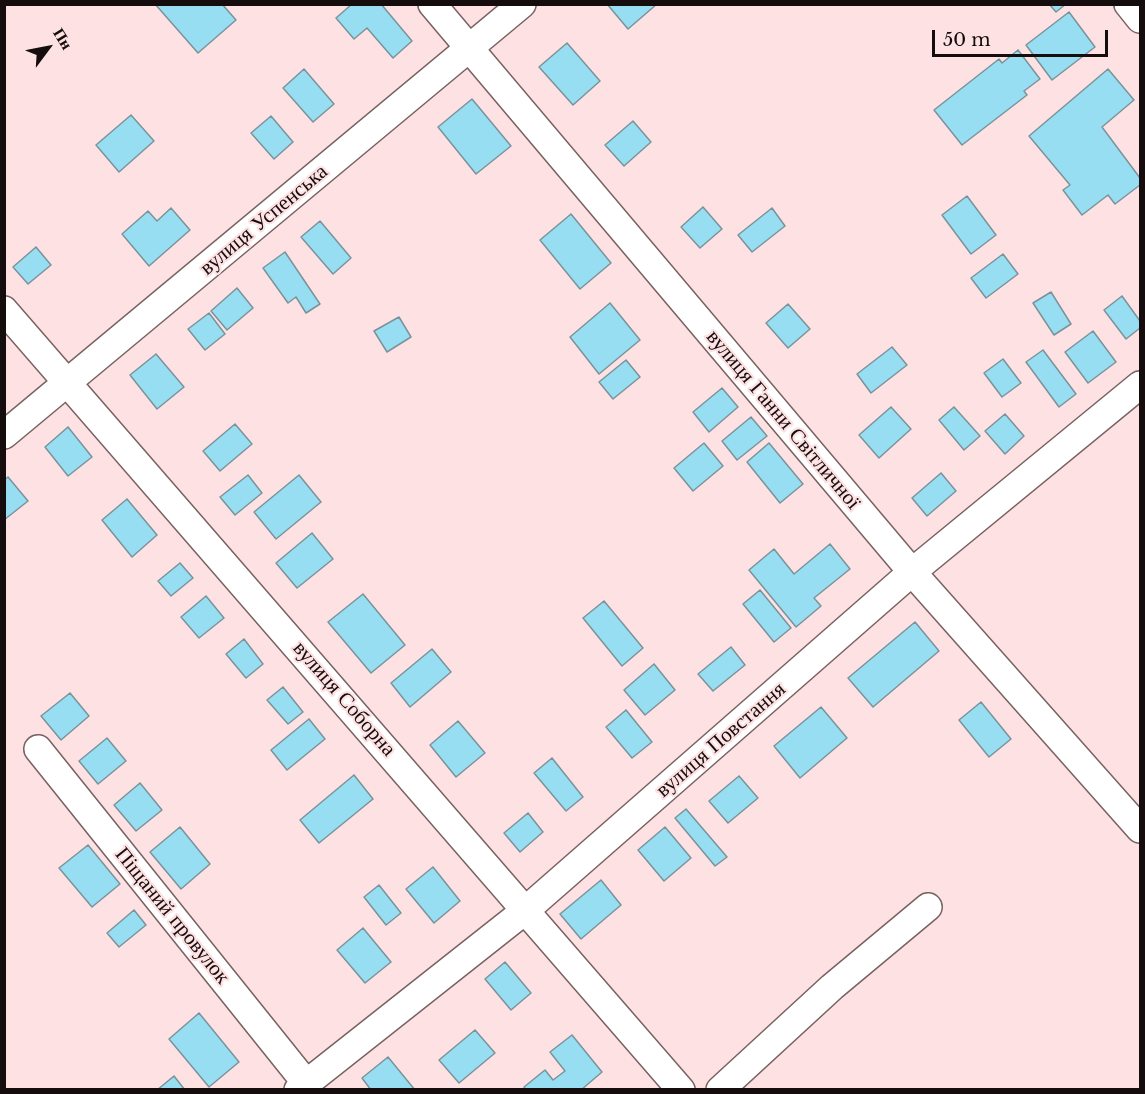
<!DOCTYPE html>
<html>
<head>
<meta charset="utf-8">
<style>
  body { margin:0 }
  #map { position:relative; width:1145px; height:1094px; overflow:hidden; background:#fee2e3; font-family:"Libre Baskerville",serif }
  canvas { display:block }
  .frame { position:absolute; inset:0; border:6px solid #150d0d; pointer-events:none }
  .north { position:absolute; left:18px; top:18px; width:60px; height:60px; -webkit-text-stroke:4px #fee2e3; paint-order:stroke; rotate:58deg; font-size:16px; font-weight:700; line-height:24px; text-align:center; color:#150d0d }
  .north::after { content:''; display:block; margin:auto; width:21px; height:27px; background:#150d0d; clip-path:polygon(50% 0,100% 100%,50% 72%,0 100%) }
  .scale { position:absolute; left:932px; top:30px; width:176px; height:27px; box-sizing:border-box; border:3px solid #150d0d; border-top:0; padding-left:8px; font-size:18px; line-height:21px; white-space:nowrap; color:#150d0d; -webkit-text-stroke:4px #fee2e3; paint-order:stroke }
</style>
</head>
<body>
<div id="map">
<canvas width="1145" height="1094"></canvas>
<div class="frame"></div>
<div class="north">Пн</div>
<div class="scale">50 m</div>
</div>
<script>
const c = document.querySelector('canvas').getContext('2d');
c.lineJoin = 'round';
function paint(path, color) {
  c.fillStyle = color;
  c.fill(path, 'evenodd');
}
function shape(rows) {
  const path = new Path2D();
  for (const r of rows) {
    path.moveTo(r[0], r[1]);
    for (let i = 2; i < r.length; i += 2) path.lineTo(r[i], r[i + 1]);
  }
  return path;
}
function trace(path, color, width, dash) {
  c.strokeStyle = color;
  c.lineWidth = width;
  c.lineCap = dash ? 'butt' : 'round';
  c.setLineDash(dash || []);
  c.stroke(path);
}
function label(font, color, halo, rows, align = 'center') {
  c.font = font + ' "Libre Baskerville",serif';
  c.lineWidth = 4.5;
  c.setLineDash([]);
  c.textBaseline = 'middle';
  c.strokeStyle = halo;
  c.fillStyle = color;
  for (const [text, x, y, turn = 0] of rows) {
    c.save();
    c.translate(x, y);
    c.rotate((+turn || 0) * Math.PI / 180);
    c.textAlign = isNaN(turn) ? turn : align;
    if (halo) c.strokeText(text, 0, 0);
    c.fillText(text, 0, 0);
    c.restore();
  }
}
const building = shape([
  [155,4,222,4,236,20,198,53,155,4],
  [352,4,381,4,412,41,393,58,367,28,354,39,336,18,352,4],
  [607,4,657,4,628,29,607,4],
  [1049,4,1066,4,1056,12,1049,4],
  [1069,12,1095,47,1052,80,1026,45,1069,12],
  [567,43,600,81,573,105,539,67,567,43],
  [1018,50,1040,79,1024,91,1027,95,962,145,934,110,999,59,1002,63,1018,50],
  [304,69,334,104,313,122,283,88,304,69],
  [1108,69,1134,100,1102,127,1140,178,1140,185,1115,204,1108,195,1082,215,1063,190,1070,185,1029,136,1108,69],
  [472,99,511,146,476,174,438,127,472,99],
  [131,115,154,141,119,172,96,145,131,115],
  [271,116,293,142,274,159,251,133,271,116],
  [633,121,651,142,624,166,605,145,633,121],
  [967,196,996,235,971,254,942,215,967,196],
  [703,207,722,229,700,248,681,227,703,207],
  [171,208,190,230,149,266,122,234,148,211,157,221,171,208],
  [772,208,785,226,752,252,738,235,772,208],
  [571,214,611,263,580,289,540,240,571,214],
  [320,221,351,258,333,274,301,237,320,221],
  [36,247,51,265,28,284,13,267,36,247],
  [285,252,320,304,306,313,296,297,288,303,263,268,285,252],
  [1003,254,1018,274,986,298,971,278,1003,254],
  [237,288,253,308,227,330,211,311,237,288],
  [1051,292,1071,324,1054,335,1033,303,1051,292],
  [1122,296,1140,321,1140,328,1126,339,1104,310,1122,296],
  [610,303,640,340,599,374,570,337,610,303],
  [788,304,810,329,788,348,766,323,788,304],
  [209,313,225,334,205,350,188,329,209,313],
  [399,317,411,337,387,352,374,331,399,317],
  [1093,331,1116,362,1088,383,1065,352,1093,331],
  [892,347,907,365,871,393,857,374,892,347],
  [1043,350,1076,394,1059,407,1026,362,1043,350],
  [156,354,184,387,157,409,130,375,156,354],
  [1003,359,1021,383,1002,397,984,373,1003,359],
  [626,360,640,377,613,399,599,382,626,360],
  [722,388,738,407,709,432,693,412,722,388],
  [891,407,911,429,879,458,859,435,891,407],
  [954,407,980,436,964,450,939,420,954,407],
  [1005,414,1024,436,1005,454,985,431,1005,414],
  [751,417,767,436,737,460,722,441,751,417],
  [235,424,252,444,220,471,203,451,235,424],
  [68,427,92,457,68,476,45,447,68,427],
  [704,443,723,466,693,491,674,468,704,443],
  [769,443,803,484,780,503,747,462,769,443],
  [941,473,956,491,927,516,912,498,941,473],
  [248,475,262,493,235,515,220,497,248,475],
  [299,475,321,502,276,539,254,512,299,475],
  [8,477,28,501,4,520,4,480,8,477],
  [127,499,157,535,132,557,102,520,127,499],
  [312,533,333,559,297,588,276,563,312,533],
  [830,544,850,569,814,598,821,606,796,627,749,570,774,549,794,574,830,544],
  [180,563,193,578,171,596,158,581,180,563],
  [760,590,791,628,774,642,743,604,760,590],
  [363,594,405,645,371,673,328,622,363,594],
  [206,596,224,618,199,638,181,617,206,596],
  [604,601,643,648,622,666,583,618,604,601],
  [915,622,939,651,873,707,848,678,915,622],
  [244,639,263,664,246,678,226,654,244,639],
  [731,647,745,665,713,691,698,674,731,647],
  [432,649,451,672,410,707,391,683,432,649],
  [654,664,675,690,645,715,624,690,654,664],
  [283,687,303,712,288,724,267,700,283,687],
  [70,693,89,716,61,740,41,716,70,693],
  [981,702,1011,739,989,757,959,720,981,702],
  [821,707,847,738,800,778,774,746,821,707],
  [626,710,652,742,632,758,606,727,626,710],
  [309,719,325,739,287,770,271,750,309,719],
  [458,721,485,753,456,777,430,745,458,721],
  [107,738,126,761,98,784,79,761,107,738],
  [552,758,583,797,566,811,534,773,552,758],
  [354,775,373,799,319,843,300,820,354,775],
  [739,776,758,798,728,823,709,801,739,776],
  [140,783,162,810,136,831,114,805,140,783],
  [686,809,727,857,715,866,675,818,686,809],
  [528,813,543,832,520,852,504,833,528,813],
  [180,827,210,864,181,889,150,852,180,827],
  [665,827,691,858,664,881,638,850,665,827],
  [88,845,120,884,92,907,59,868,88,845],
  [433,867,460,901,434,923,406,889,433,867],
  [601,880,621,905,581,939,560,914,601,880],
  [379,885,401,913,386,925,364,897,379,885],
  [134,910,146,925,119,947,107,933,134,910],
  [363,928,391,962,365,983,337,950,363,928],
  [505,962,531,993,511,1010,485,979,505,962],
  [199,1013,239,1062,209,1087,169,1039,199,1013],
  [475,1030,495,1053,459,1083,439,1060,475,1030],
  [572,1035,602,1072,581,1090,526,1090,524,1087,545,1070,553,1080,565,1071,550,1052,572,1035],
  [388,1057,415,1090,371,1090,362,1078,388,1057],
  [174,1076,185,1090,157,1090,174,1076]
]);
paint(building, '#98def3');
trace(building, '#7a939a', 1.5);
const minor = shape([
  [432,4,912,572,1140,829],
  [1128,4,1140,19],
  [4,310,681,1090],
  [4,435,522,4],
  [38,749,306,1083],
  [298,1090,527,909,912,572,1140,385],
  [720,1090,832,987,928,907]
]);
trace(minor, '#786161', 30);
trace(minor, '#fff', 27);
label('21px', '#150d0d', '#fee2e3', [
  ["вулиця Успенська",264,220,-40],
  ["вулиця Ганни Світличної",783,420,50],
  ["вулиця Соборна",344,699,49],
  ["вулиця Повстання",721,740,-41],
  ["Піщаний провулок",172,916,51]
]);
</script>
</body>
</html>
